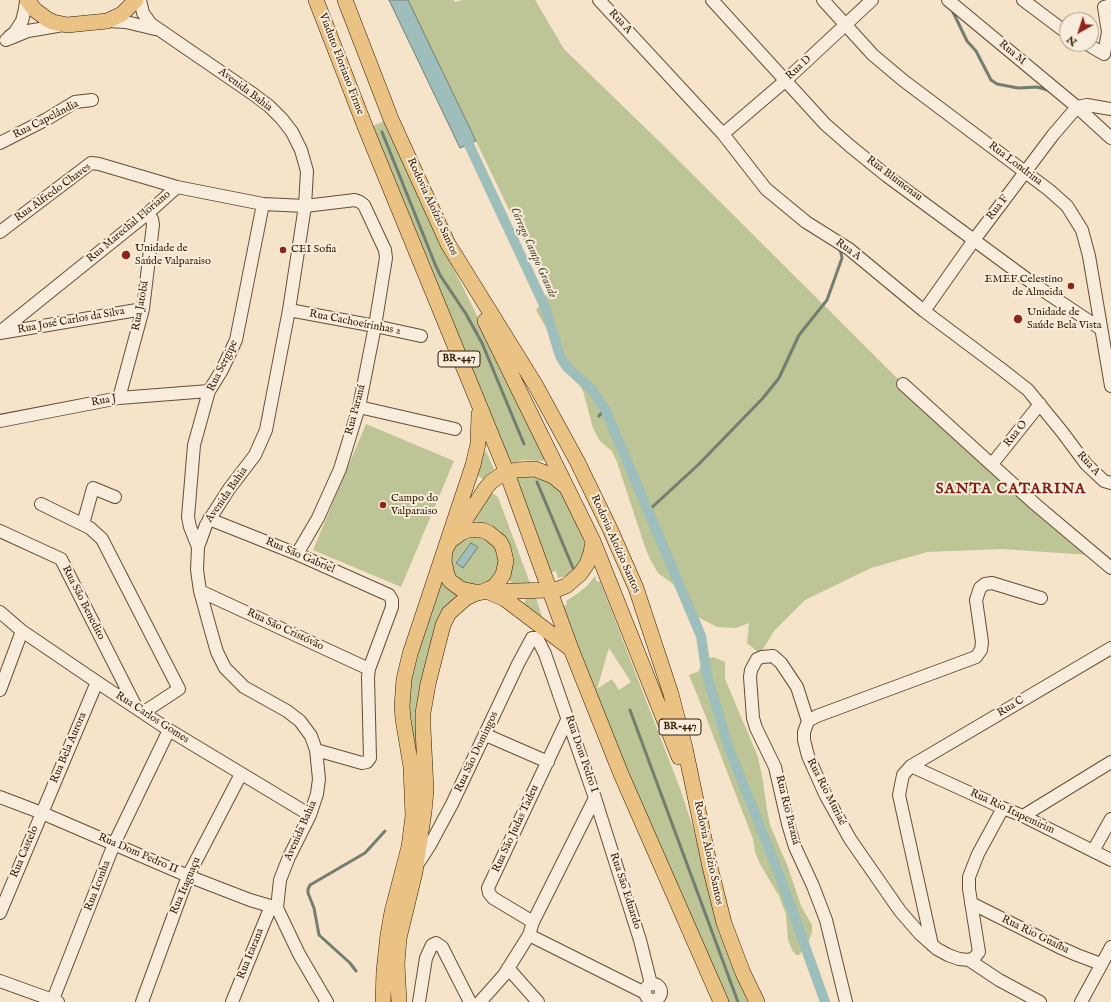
<!DOCTYPE html>
<html>
<head>
<meta charset="utf-8">
<style>
  body { margin:0 }
  #map { position:relative; width:1111px; height:1002px; overflow:hidden; background:#f5e4c9; font-family:"IM FELL English",serif }
  canvas { display:block }
  .north { position:absolute; left:1059px; top:12px; width:40px; height:40px; box-sizing:border-box; background:#f8eddc; border:1px solid #aa9984; border-radius:50%; rotate:219deg; font-size:11px; font-weight:700; line-height:16px; text-align:center; color:#351c00 }
  .north::after { content:''; display:block; margin:auto; width:14px; height:18px; background:#8f2418; clip-path:polygon(50% 0,100% 100%,50% 72%,0 100%) }
</style>
</head>
<body>
<div id="map">
<canvas width="1111" height="1002"></canvas>
<div class="north">N</div>
</div>
<script>
const c = document.querySelector('canvas').getContext('2d');
c.lineJoin = 'round';
function paint(path, color) {
  c.fillStyle = color;
  c.fill(path, 'evenodd');
}
function shape(rows) {
  const path = new Path2D();
  for (const r of rows) {
    if (r.length === 3) {
      path.moveTo(r[0] + r[2], r[1]);
      path.arc(r[0], r[1], r[2], 0, 2 * Math.PI);
      continue;
    }
    path.moveTo(r[0], r[1]);
    for (let i = 2; i < r.length; i += 2) path.lineTo(r[i], r[i + 1]);
  }
  return path;
}
function trace(path, color, width, dash) {
  c.strokeStyle = color;
  c.lineWidth = width;
  c.lineCap = dash ? 'butt' : 'round';
  c.setLineDash(dash || []);
  c.stroke(path);
}
function label(font, color, halo, rows, align = 'center') {
  c.font = font + ' "IM FELL English",serif';
  c.lineWidth = 4;
  c.setLineDash([]);
  c.textBaseline = 'middle';
  c.strokeStyle = halo;
  c.fillStyle = color;
  for (const [text, x, y, turn = 0] of rows) {
    c.save();
    c.translate(x, y);
    c.rotate((+turn || 0) * Math.PI / 180);
    c.textAlign = isNaN(turn) ? turn : align;
    if (halo) c.strokeText(text, 0, 0);
    c.fillText(text, 0, 0);
    c.restore();
  }
}
paint(shape([
  [408,0,453,0,455,2,463,0,535,0,564,49,665,147,897,378,907,394,1089,555,1002,549,927,552,871,568,805,600,774,631,760,654,747,643,749,623,736,628,717,627,696,616,690,609,683,596,676,586,658,573,650,559,645,547,617,462,612,451,601,442,597,436,593,428,583,391,536,310,547,294,540,274],
  [385,121,430,223,465,291,546,458,543,461,524,460,509,463,372,126],
  [366,424,454,461,401,587,313,550],
  [486,451,494,469,483,479,475,474,481,454],
  [521,475,540,475,562,493,583,537,585,548,583,559,567,580,566,576,558,578,556,571,551,572,516,481],
  [491,492,498,497,530,583,512,583,508,579,513,560,512,554,510,548,504,536,499,530,486,523,472,521],
  [470,537,481,537,495,546,500,567,491,581,486,584,475,586,459,581,452,572,450,555,456,545],
  [471,543,477,547,463,568,456,563],
  [595,576,597,582,600,581,681,791,694,831,705,875,732,962,748,1002,728,1002,635,795,563,606,567,605,566,601,577,594,587,586],
  [609,648,631,682,619,690,612,679,597,689],
  [442,579,458,597,444,612,406,878,408,679],
  [536,598,542,617,524,603,526,599],
  [714,657,725,662,725,679,758,757,763,782,768,815,770,825,788,867,801,906,812,925,812,933,806,947,799,955,796,955,792,950,788,940,786,914,782,904,779,896,760,864,755,852,753,839,704,712,689,675,699,671,703,659]
]), '#bdc496');
const water = shape([
  [389,0,408,0,476,141,460,148,389,0],
  [471,543,478,547,463,568,456,563,471,543]
]);
paint(water, '#9dbebb');
trace(water, '#737d70', 1);
trace(shape([
  [952,10,967,41,976,51,991,80,997,84,1018,88,1037,87,1048,90],
  [382,132,435,264,440,275,466,314,482,343,524,444],
  [599,416,605,409],
  [537,482,573,568],
  [648,511,699,464,763,398,779,378,799,335,827,300,842,258,841,253,839,248],
  [630,710,738,1002],
  [356,971,350,963,319,935,314,908,308,893,308,889,310,885,365,853,385,831]
]), '#737d70', 3);
trace(shape([
  [463,132,545,307,560,356,566,366,592,390,605,409,701,636,707,676,730,751,781,879,825,1002]
]), '#9dbebb', 10);
const minor = shape([
  [140,0,143,13,151,24,253,94,269,106,282,119,292,132,301,150,307,171,305,206,289,310,266,430,255,455,229,489,206,525,198,547,197,570,200,591,209,624,217,652,225,668,244,687,287,711,300,721,311,736,316,750,319,779,317,794,310,815,289,857,280,880,277,908,299,954,327,1002],
  [599,0,723,134,766,189,806,222,849,249,924,311,1000,368,1028,390,1063,433,1086,464,1104,481,1111,483],
  [712,0,825,124,850,146,887,176,1035,285,1101,329],
  [823,0,873,55,904,81,1049,190,1067,206,1082,230,1089,256,1111,386],
  [948,0,1077,107,1111,138],
  [1023,0,1067,33],
  [108,21,126,22,155,29],
  [9,37,15,32,22,21,25,9,26,0],
  [6,40,28,31,63,25],
  [1087,44,1104,54,1108,32,1104,7,1111,5],
  [1077,107,1087,105,1111,109],
  [723,134,785,81,872,0],
  [0,143,47,119,75,102,92,100],
  [0,232,91,163,99,164,177,187],
  [289,310,375,326,421,336],
  [924,311,974,240,1053,135,1077,107],
  [0,332,148,213,177,187,263,204,305,206,355,200,360,202,364,205,385,250,386,258,375,326,359,407,340,469,318,518,297,554],
  [0,333,143,309],
  [903,384,1035,504,1111,568],
  [119,398,143,309,153,225,152,219,148,213],
  [359,407,455,429],
  [0,421,119,398,209,391],
  [992,464,1040,404],
  [41,504,90,528,102,539,179,689,144,712],
  [209,519,297,554,389,595,392,600,392,607,369,669,368,677,370,758,367,762,362,763,316,750],
  [83,524,93,488,115,497],
  [0,531,61,559,135,705],
  [198,547,190,527,188,517,194,445,209,391,222,370,236,340,263,204],
  [200,591,369,669],
  [0,612,22,631,97,682,169,730,310,815],
  [0,690,22,631],
  [808,721,797,687,781,663,773,656,762,657,757,659,751,670,750,677,753,718,756,728,775,767,788,824,795,847,813,886,826,920,846,1002],
  [486,735,548,762],
  [911,766,1003,808,1023,816,1111,860],
  [0,797,42,813,188,876,250,900,277,908],
  [595,798,640,940,651,984],
  [1003,808,978,854,969,877,969,889,979,952,974,958,969,960,959,959,948,955,937,949,920,934,900,911,850,839,825,794,808,756,804,740,804,732,808,721,817,716,976,657,981,650,982,642,976,600,980,588,985,584,992,583,1041,598],
  [1023,816,1111,762],
  [1093,851,1111,819],
  [417,865,430,845,452,804,518,664,532,638,537,638,545,654,595,798,533,922,529,935,504,975,480,1002],
  [971,903,1059,947,1077,955,1101,964],
  [0,913,97,682],
  [533,922,493,898,489,893,488,888,568,718],
  [529,935,645,993],
  [932,945,899,795,903,775,911,766,1111,648],
  [969,960,999,980,1040,1002],
  [508,968,538,1002],
  [0,981,58,1002],
  [653,992,8],
  [52,1002,114,844,169,730],
  [142,1002,188,876,241,774],
  [232,1002,271,906],
  [419,1002,426,958,432,945,436,943,442,947,470,1002],
  [1081,1002,1111,947]
]);
const major = shape([
  [27,0,35,10,47,19,53,22,67,25,107,21,122,14,136,0],
  [316,0,366,129,507,473,571,649,621,774,721,1002],
  [345,0,391,119,448,244,536,386,577,461,610,529,636,588,671,694,685,748,710,867,724,923,743,973,757,1002],
  [485,321,593,541,679,757],
  [455,535,486,488,491,482,501,475,516,470,535,469,553,476,565,486],
  [491,593,505,599,571,649],
  [383,1002,384,971,388,935,392,912,409,847,413,816,411,767,403,719,402,706,404,679,410,654,473,465,478,444,479,414],
  [399,1002,397,964,399,938,415,872,424,812,426,790,423,728,423,713,428,684,443,625,449,613,466,598,474,594,482,592,489,589,495,586,503,575,506,561,503,548,500,542,489,533,482,530,468,530,461,533,450,541,445,550,444,561,447,575,450,581,461,589,475,592,482,592,550,590,558,589,566,586,580,574,587,564,591,553,593,541]
]);
trace(minor, '#654e32', 14);
trace(major, '#351c00', 16);
trace(minor, '#f8eddc', 12);
trace(major, '#eac284', 15);
for (const [x, y, r, color] of [
  [283,250,4,"#8f2418"],
  [126,255,5,"#8f2418"],
  [1071,286,4,"#8f2418"],
  [1018,319,5,"#8f2418"],
  [383,505,4,"#8f2418"]
]) {
  const dot = new Path2D();
  dot.arc(x, y, r, 0, 2 * Math.PI);
  c.fillStyle = color;
  c.fill(dot);
  trace(dot, '#f8eddc', 1.5);
}
for (const [x, y, w] of [
  [459,359,42],
  [680,727,42]
]) {
  const box = new Path2D();
  box.roundRect(x - w / 2, y - 8, w, 16, 3);
  c.fillStyle = '#f8eddc';
  c.fill(box);
  trace(box, '#351c00', 1);
}
label('bold 10px', '#351c00', null, [
  ["BR-447",459,359],
  ["BR-447",680,727]
]);
label('11px', '#351c00', '#f8eddc', [
  ["Rua A",620,22,47],
  ["Rua M",1012,53,40],
  ["Viaduto Floriano Firme",341,64,69],
  ["Rua D",799,68,-43],
  ["Avenida Bahia",245,90,37],
  ["Rua Capelândia",46,120,-27],
  ["Rua Londrina",1015,164,37],
  ["Rua Blumenau",894,179,37],
  ["Rua Alfredo Chaves",53,193,-36],
  ["Rodovia Aloízio Santos",432,207,65],
  ["Rua F",998,208,-53],
  ["Rua Marechal Floriano",129,227,-40],
  ["Rua A",848,250,36],
  ["Rua Jatobá",141,306,-79],
  ["Rua José Carlos da Silva",71,321,-10],
  ["Rua Cachoeirinhas 2",355,323,11],
  ["Rua Sergipe",223,366,-64],
  ["Rua J",104,401,-10],
  ["Rua Paraná",356,410,-75],
  ["Rua O",1016,434,-51],
  ["Rua A",1088,464,48],
  ["Avenida Bahia",227,495,-55],
  ["Rodovia Aloízio Santos",615,544,66],
  ["Rua São Gabriel",300,556,23],
  ["Rua São Benedito",83,603,63],
  ["Rua São Cristóvão",285,630,25],
  ["Rua C",1011,707,-31],
  ["Rua Carlos Gomes",152,718,33],
  ["Rua Bela Aurora",69,748,-67],
  ["Rua São Domingos",477,752,-65],
  ["Rua Dom Pedro I",581,754,71],
  ["Rua Rio Muriaé",826,792,63],
  ["Rua Rio Paraná",787,810,76],
  ["Rua Rio Itapemirim",1012,812,25],
  ["Rua São Judas Tadeu",516,829,-65],
  ["Avenida Bahia",301,831,-66],
  ["Rua Castelo",25,852,-67],
  ["Rodovia Aloízio Santos",708,853,78],
  ["Rua Dom Pedro II",138,854,23],
  ["Rua Iconha",98,886,-69],
  ["Rua Itaguaçu",186,886,-67],
  ["Rua São Eduardo",625,891,72],
  ["Rua Rio Guaíba",1035,935,26],
  ["Rua Itarana",251,954,-68]
]);
label('11px', '#351c00', '#f8eddc', [
  ["Unidade de",135,249],
  ["Saúde Valparaiso",135,262],
  ["CEI Sofia",291,250],
  ["EMEF Celestino",1063,280,"right"],
  ["de Almeida",1063,293,"right"],
  ["Unidade de",1027,313],
  ["Saúde Bela Vista",1027,326],
  ["Campo do",391,499],
  ["Valparaiso",391,512]
], 'left');
label('italic 12px', '#544d38', '#f8eddc', [
  ["Córrego Campo Grande",533,253,66]
]);
c.letterSpacing = '1px';
label('bold 15px', '#7a1f14', '#f8eddc', [
  ["SANTA CATARINA",1011,490]
]);
c.letterSpacing = '0px';
</script>
</body>
</html>
